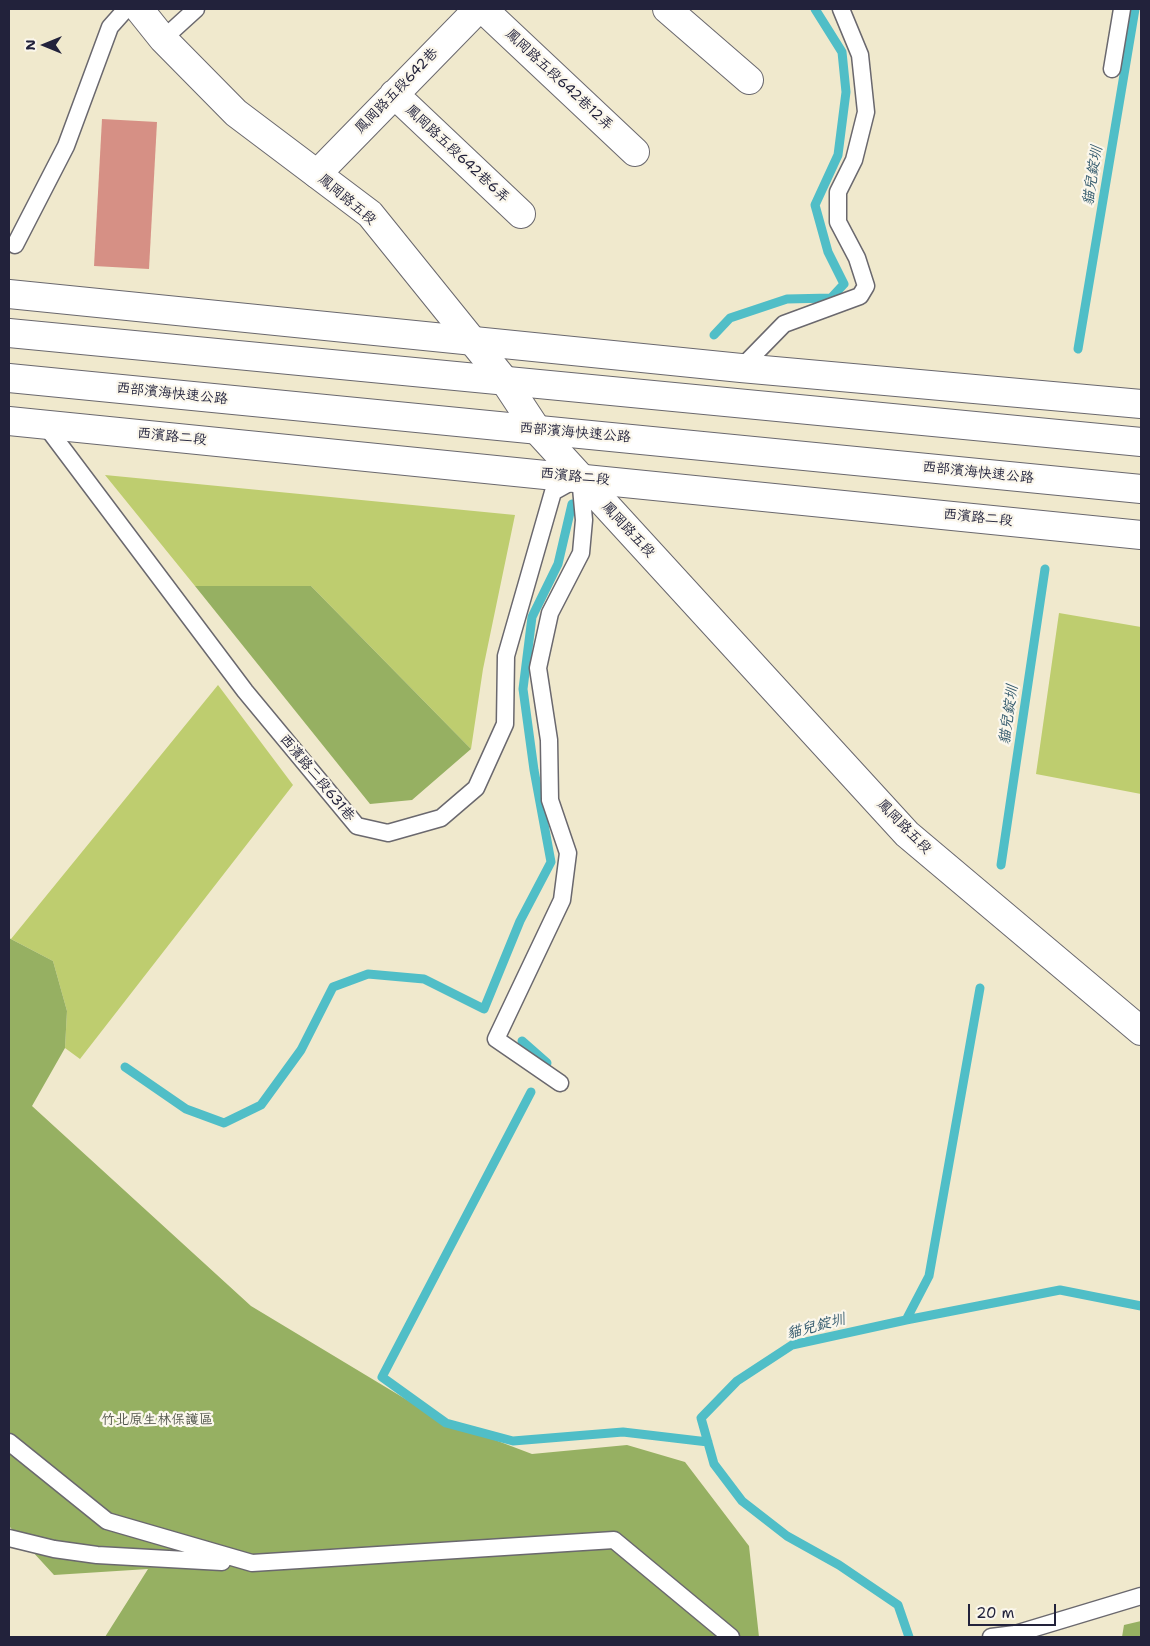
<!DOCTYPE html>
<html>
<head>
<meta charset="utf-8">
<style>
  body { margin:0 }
  #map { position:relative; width:1150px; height:1646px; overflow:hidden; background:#f0e9cd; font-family:"Shantell Sans",sans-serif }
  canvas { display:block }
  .frame { position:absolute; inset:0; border:10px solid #22223b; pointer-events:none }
  .north { position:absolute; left:20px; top:20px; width:50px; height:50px; -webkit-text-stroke:4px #fbf7ec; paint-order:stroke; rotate:270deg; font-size:14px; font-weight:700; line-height:20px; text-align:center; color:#22223b }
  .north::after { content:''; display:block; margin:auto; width:18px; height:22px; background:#22223b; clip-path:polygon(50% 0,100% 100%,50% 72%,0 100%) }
  .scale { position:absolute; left:968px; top:1604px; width:88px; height:22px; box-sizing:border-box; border:2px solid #22223b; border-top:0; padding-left:6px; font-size:15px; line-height:18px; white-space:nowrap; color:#22223b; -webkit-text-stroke:4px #fbf7ec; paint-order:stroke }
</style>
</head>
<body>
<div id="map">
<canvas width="1150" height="1646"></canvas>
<div class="frame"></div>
<div class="north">N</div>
<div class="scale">20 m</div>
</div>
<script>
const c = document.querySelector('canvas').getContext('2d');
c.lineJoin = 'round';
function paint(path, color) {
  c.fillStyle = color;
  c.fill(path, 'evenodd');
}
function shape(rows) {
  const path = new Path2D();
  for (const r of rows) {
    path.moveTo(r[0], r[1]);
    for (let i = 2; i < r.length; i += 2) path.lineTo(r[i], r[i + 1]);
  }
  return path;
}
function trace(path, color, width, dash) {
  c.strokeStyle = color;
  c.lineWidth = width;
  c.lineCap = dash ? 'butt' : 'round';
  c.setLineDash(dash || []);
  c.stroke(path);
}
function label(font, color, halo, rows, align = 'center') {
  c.font = font + ' "Shantell Sans","LXGW WenKai TC",sans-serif';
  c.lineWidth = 4.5;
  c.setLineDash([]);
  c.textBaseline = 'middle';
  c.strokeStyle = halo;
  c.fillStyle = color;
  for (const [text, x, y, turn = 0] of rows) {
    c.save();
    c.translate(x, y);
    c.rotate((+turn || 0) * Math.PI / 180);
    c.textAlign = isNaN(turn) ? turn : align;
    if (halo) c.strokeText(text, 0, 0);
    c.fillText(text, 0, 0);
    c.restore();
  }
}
paint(shape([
  [105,475,515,515,483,669,471,749,311,586,195,586],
  [1059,613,1141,627,1141,794,1036,774],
  [218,685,293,785,80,1059,65,1048,67,1011,53,961,11,939]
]), '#becd6f');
paint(shape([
  [195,586,311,586,471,749,412,800,370,804],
  [9,938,53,961,67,1011,65,1048,32,1106,251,1306,437,1418,532,1454,627,1445,685,1462,749,1546,759,1637,105,1637,148,1569,54,1575,9,1526],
  [1141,1621,1141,1637,1122,1637,1124,1625]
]), '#96b062');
trace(shape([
  [714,335,730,318,787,299,831,298,844,284,828,252,815,205,838,155,846,92,842,52,815,9],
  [1078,349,1135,9],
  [1001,865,1045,569],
  [522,1041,547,1063],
  [125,1067,186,1109,224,1123,261,1105,301,1050,333,987,368,974,424,979,484,1009,520,921,551,862,534,770,523,689,532,617,558,564,572,504],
  [531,1092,382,1377,446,1423,513,1441,623,1432,708,1442],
  [906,1320,1060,1290,1141,1306],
  [909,1637,898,1605,839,1565,787,1536,742,1501,714,1464,701,1418,737,1381,792,1345,906,1320,929,1276,980,988]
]), '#50bec7', 9);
paint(shape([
  [102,119,157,122,149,269,94,266]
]), '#d69085');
const lane = shape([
  [163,39,196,9],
  [1112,69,1122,9],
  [15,245,66,146,110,27,126,9],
  [741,368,784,324,860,296,866,286,857,258,838,222,838,192,854,160,866,112,860,55,841,9],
  [45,425,245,691,357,826,388,833,441,818,476,788,505,724,506,656,553,492,580,477,584,520,581,553,550,613,538,668,549,740,550,800,568,853,562,900,496,1039,560,1083],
  [9,1442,107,1521,252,1563,614,1540,731,1637],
  [9,1538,54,1549,97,1555,222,1562],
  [991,1637,1015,1634,1141,1596]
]);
const street = shape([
  [483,9,635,152],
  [667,9,749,80],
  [394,94,521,214],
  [317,174,478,9]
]);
const secondary = shape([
  [139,9,163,39,236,113,370,214,504,380,537,430,907,834,1141,1031]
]);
const primary = shape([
  [9,294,741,368,1141,404],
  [9,421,1141,535]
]);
const highway = shape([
  [9,333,1141,442],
  [9,378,1141,489]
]);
trace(lane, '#6a686e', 19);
trace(street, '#6a686e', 30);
trace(secondary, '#6a686e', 30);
trace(primary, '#6a686e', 30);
trace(highway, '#6a686e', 30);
trace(lane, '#fff', 16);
trace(street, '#fff', 28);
trace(secondary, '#fff', 28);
trace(primary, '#fff', 28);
trace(highway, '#fff', 28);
label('14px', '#22223b', '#fbf7ec', [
  ["鳳岡路五段642巷12弄",559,80,43],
  ["鳳岡路五段642巷",397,91,-46],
  ["鳳岡路五段642巷6弄",457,154,43],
  ["鳳岡路五段",347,200,40],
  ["西部濱海快速公路",172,394,6],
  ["西部濱海快速公路",575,433,5],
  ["西濱路二段",172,437,6],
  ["西部濱海快速公路",978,473,6],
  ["西濱路二段",575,477,6],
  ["西濱路二段",978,518,6],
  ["鳳岡路五段",628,530,47],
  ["西濱路二段631巷",317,778,50],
  ["鳳岡路五段",904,827,45]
]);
label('14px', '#51554b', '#fbf7ec', [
  ["竹北原生林保護區",157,1420]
]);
label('italic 15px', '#32596c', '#fbf7ec', [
  ["貓兒錠圳",1093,176,-81],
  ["貓兒錠圳",1009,715,-82],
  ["貓兒錠圳",816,1327,-15]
]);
</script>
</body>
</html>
